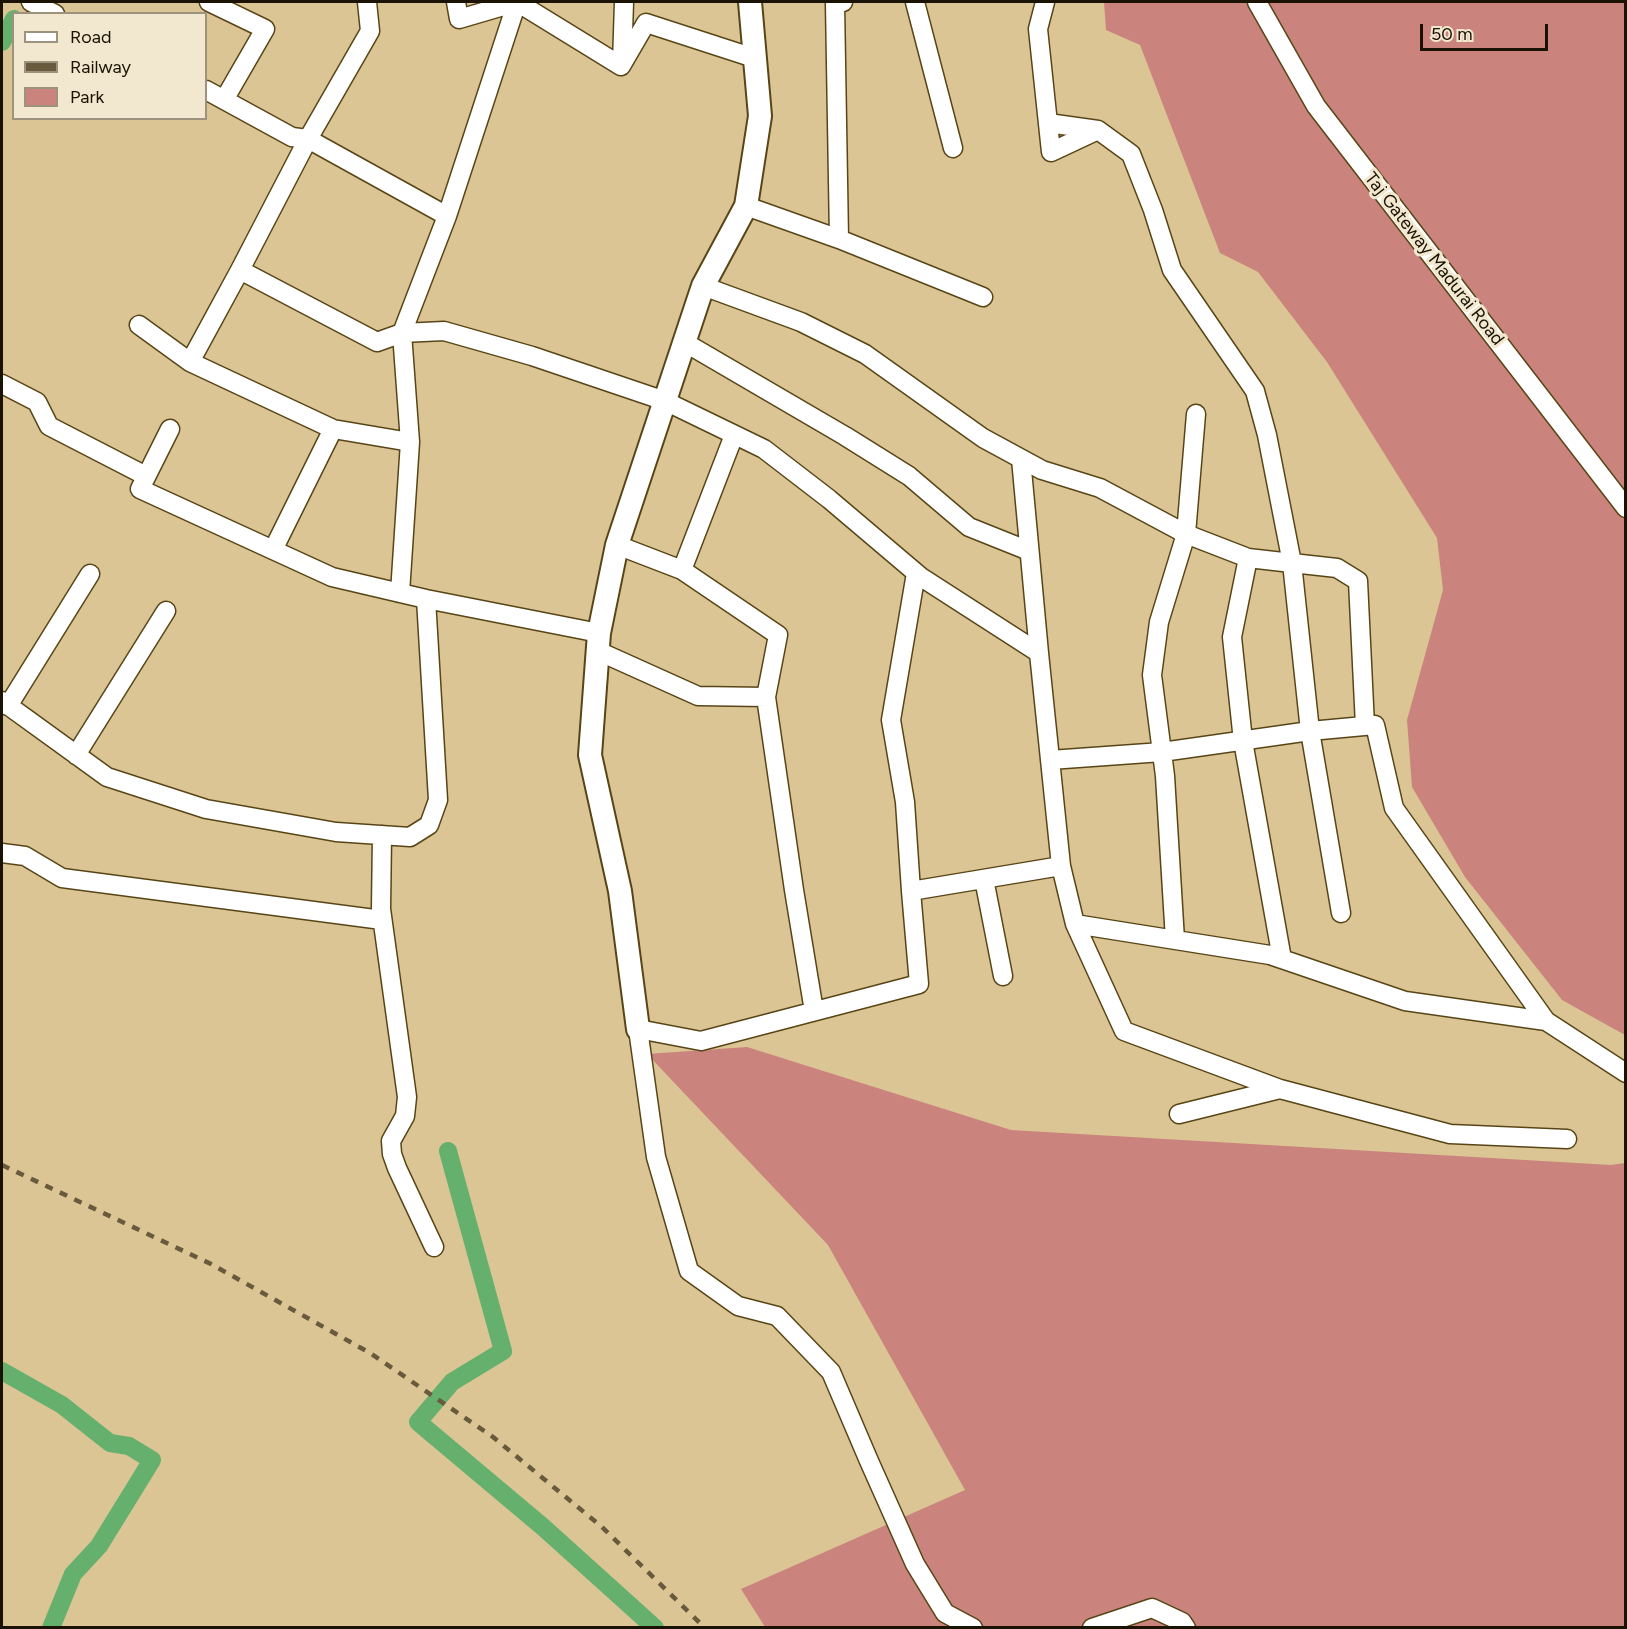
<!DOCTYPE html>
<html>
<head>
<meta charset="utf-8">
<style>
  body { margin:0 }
  #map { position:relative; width:1627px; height:1629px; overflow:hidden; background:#dbc595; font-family:Figtree,sans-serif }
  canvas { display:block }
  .frame { position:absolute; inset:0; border:3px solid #1a1202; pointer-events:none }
  .legend { position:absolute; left:12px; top:12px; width:195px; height:108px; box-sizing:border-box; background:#f2e7cf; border:2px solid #9c927d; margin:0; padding:8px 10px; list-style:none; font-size:18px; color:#1a1202 }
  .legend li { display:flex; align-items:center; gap:12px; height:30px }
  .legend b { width:30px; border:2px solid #9c927d }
  .scale { position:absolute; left:1420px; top:24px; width:128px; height:27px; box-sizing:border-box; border:3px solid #1a1202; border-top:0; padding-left:8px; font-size:18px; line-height:21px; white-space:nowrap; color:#1a1202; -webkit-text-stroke:4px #f2e7cf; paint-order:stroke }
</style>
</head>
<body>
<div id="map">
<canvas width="1627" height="1629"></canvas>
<div class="frame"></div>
<ul class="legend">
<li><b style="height:8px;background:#fff"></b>Road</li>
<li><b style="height:8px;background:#685a3d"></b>Railway</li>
<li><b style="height:16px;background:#cb847d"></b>Park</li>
</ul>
<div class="scale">50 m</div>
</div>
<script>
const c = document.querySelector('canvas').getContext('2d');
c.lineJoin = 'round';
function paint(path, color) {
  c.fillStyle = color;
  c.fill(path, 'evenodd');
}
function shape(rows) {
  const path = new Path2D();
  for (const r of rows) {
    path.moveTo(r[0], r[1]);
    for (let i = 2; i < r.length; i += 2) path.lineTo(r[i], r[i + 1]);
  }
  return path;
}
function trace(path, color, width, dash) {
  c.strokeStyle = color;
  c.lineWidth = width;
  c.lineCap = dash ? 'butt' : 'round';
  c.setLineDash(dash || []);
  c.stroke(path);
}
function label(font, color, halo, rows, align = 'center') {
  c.font = font + ' Figtree,sans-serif';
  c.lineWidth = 6;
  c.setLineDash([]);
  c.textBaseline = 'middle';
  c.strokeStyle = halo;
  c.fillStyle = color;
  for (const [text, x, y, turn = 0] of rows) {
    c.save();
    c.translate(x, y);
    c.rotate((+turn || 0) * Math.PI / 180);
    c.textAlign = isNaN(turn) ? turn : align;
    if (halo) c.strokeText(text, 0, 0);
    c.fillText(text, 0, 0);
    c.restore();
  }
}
paint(shape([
  [1104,2,1625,2,1625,1035,1562,1000,1465,877,1412,787,1407,720,1443,590,1437,538,1327,362,1258,272,1220,253,1140,45,1106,30],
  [747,1047,1011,1130,1611,1165,1625,1163,1625,1627,765,1627,741,1589,965,1490,828,1245,647,1054]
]), '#cb847d');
trace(shape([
  [2,42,14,19],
  [448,1151,503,1351,452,1382,418,1422,543,1527,655,1628],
  [2,1371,62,1405,110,1443,129,1446,152,1460,99,1546,73,1574,51,1628]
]), '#66b06d', 18);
const minor = shape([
  [31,2,55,14],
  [209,2,265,29,224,100],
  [367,2,370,31,308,139,240,270,190,362,333,429,410,442],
  [456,2,459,19,517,2],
  [915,2,953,148],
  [1045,2,1038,29,1051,152,1098,130],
  [1257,2,1316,106,1626,508],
  [622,63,624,2],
  [206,90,292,137,308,139,447,216,402,333,410,442,400,593],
  [1048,123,1098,130,1131,154,1153,210,1172,270,1255,391,1267,435,1292,563,1337,568,1358,581,1365,726],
  [746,206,839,239,835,4,843,2],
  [447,216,517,2,621,66,646,23,754,58],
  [839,239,983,297],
  [240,270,377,342,402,333,444,331,532,356,665,401,764,449,829,499,921,577,1039,653],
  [703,286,801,322,865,354,983,438,1042,470,1100,488,1186,534,1248,558,1292,563,1310,731,1375,725,1394,808,1546,1021,1405,1001,1270,955,1075,924,1061,866,911,891,919,984,701,1041,638,1029,656,1157,689,1271,738,1306,777,1316,831,1372,869,1461,915,1564,945,1613,973,1628],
  [139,325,190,362],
  [684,342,845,436,909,476,969,527,1029,551],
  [2,384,37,402,49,426,146,476],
  [170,429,140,489,332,577,426,599,599,633],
  [1021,459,1039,653,1061,866],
  [617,545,682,570,734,435],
  [273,550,333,429],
  [1248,558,1232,637,1243,741,1282,959],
  [598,651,698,696,766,697,778,635,682,570],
  [766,697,794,890,814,1011],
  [2,701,107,777,206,809,336,832,410,837,429,825,438,800,426,599],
  [8,706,90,574],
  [76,755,166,611],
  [1050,760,1162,752,1310,731,1341,913],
  [382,835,381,909,407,1097,405,1116,391,1141,392,1154,397,1168,434,1247],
  [2,853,25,856,62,878,382,920],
  [984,879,1003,976],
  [911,891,905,802,891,720,916,573],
  [1075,924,1124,1031,1280,1089,1450,1134,1567,1139],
  [1175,940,1165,776,1152,675,1159,622,1186,534,1196,414],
  [1546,1021,1626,1073],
  [1179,1114,1280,1089],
  [1092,1628,1152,1608,1182,1622,1186,1628]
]);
const tertiary = shape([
  [638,1029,620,891,590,755,599,633,617,545,696,307,703,286,746,206,760,116,750,2]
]);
trace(minor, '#584516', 21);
trace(tertiary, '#584516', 26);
trace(minor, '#fff', 18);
trace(tertiary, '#fff', 22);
trace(shape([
  [2,1165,211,1264,370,1353,493,1437,602,1527,705,1628]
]), '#685a3d', 4.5, [8, 8]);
label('18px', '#1a1202', '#f2e7cf', [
  ["Taj Gateway Madurai Road",1434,259,52]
]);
</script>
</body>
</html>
